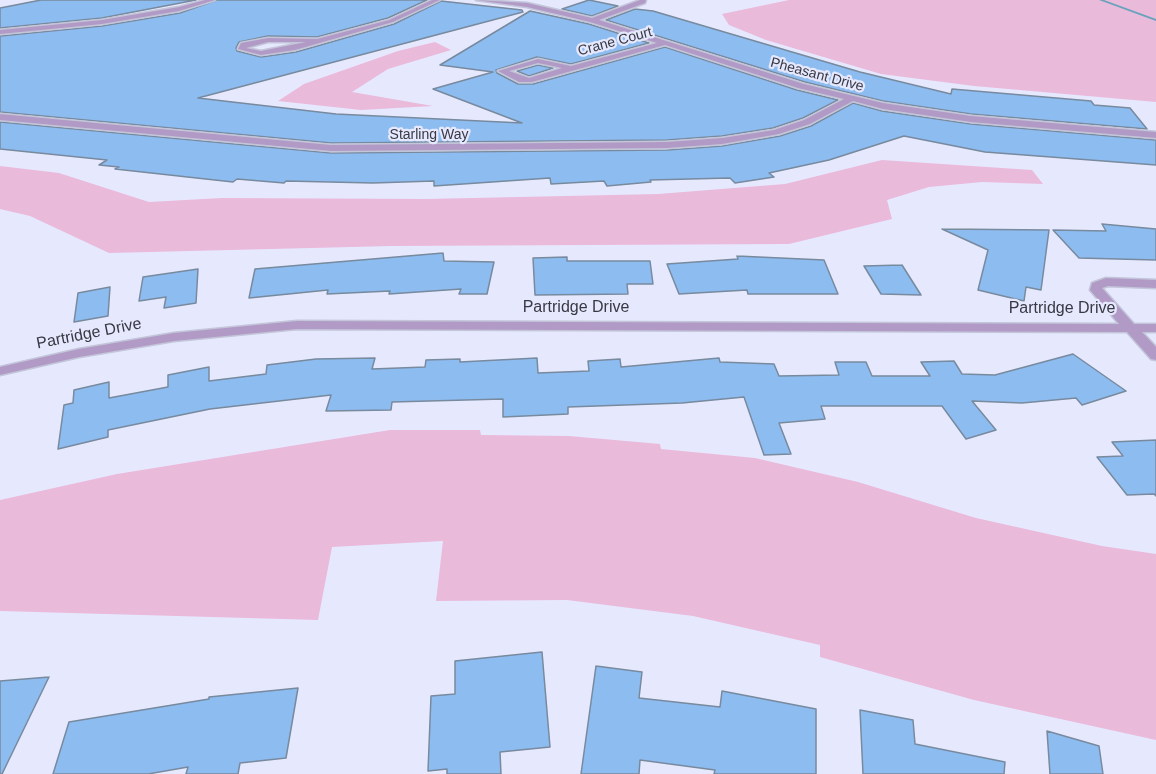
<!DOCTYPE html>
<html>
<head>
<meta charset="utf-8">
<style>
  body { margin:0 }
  canvas { display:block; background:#e6e8fe }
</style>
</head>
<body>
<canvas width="1156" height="774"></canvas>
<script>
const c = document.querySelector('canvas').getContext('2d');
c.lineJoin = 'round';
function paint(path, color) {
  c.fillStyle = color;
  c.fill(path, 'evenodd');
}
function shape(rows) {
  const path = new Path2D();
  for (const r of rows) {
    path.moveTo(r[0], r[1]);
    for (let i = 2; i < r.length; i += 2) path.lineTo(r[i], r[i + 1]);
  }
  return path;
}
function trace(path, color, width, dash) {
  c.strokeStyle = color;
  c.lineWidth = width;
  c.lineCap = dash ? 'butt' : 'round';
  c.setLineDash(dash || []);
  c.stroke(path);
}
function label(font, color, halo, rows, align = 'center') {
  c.font = font + ' Arial,sans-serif';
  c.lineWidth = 4.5;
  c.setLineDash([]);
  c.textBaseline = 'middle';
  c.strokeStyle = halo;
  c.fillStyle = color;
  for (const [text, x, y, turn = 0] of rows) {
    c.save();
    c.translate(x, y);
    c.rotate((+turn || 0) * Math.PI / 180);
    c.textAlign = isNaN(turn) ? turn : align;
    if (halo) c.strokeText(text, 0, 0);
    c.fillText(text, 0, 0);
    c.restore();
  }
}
paint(shape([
  [789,0,1156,0,1156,102,974,86,881,74,766,40,729,25,722,14],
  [435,42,451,50,388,69,352,92,433,106,361,110,278,101,304,84,398,51],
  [882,160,1032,170,1043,184,982,182,929,187,887,200,892,219,789,244,392,246,109,253,30,216,0,209,0,166,59,173,149,202,222,198,426,199,658,194,785,184],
  [390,430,480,430,481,435,569,436,660,444,661,449,755,458,858,482,976,518,1102,546,1156,554,1156,740,974,700,820,657,820,645,693,616,567,600,436,601,443,541,332,547,318,620,0,611,0,500,117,474]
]), '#eabadb');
paint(shape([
  [1099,0,1104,0,1156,19,1156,21,1099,0]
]), '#68a3bb');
const building = shape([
  [41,0,196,0,102,18,0,28,0,8,41,0],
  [217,0,427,0,388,18,317,37,268,36,239,42,236,48,237,51,261,57,296,52,394,24,441,1,522,10,523,12,198,98,336,114,522,123,433,89,493,72,440,65,530,11,589,24,649,43,571,64,537,57,496,70,497,73,518,84,533,84,665,47,797,90,838,100,803,118,773,128,722,136,667,140,331,143,0,112,0,36,102,26,180,13,217,0],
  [589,0,618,6,592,16,562,9,589,0],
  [635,9,653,11,860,72,951,94,952,89,1091,101,1094,105,1130,108,1147,129,971,114,883,101,805,82,606,20,635,9],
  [538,65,553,68,529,76,517,71,538,65],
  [853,103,882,111,971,124,1156,140,1156,165,985,152,904,136,829,160,769,173,774,177,735,183,730,178,650,180,651,182,607,186,604,181,551,184,550,178,434,186,434,181,373,183,286,181,284,183,237,179,233,182,115,169,119,167,99,165,107,160,0,149,0,122,331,153,667,150,722,146,780,136,811,126,853,103],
  [1102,224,1156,229,1156,260,1079,258,1053,230,1106,231,1102,224],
  [942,229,1049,230,1041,290,1026,287,1024,301,978,290,988,250,942,229],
  [443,253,444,261,494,262,487,294,459,294,461,289,389,294,390,291,327,294,328,290,249,298,255,269,443,253],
  [737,256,824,260,838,294,748,294,747,290,679,294,667,264,738,259,737,256],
  [567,257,567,261,650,261,653,284,627,284,628,294,535,295,533,258,567,257],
  [902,265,921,295,881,294,864,266,902,265],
  [198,269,196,303,164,308,166,297,139,301,143,277,198,269],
  [110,287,108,316,74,322,78,293,110,287],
  [1073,354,1126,391,1082,405,1076,398,1022,403,972,401,996,430,966,439,942,406,821,406,825,419,779,423,791,454,764,455,744,397,682,403,568,407,568,414,503,417,503,399,392,402,391,410,326,411,331,395,210,409,108,430,108,437,58,449,64,405,73,403,74,390,109,382,109,398,168,387,168,375,209,367,209,381,266,374,267,365,316,359,375,358,372,369,425,367,426,360,460,359,460,362,537,358,538,373,589,371,588,361,620,359,621,367,719,358,720,362,774,364,779,376,839,375,835,362,866,362,872,376,930,376,921,362,954,361,962,374,995,375,1073,354],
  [1156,440,1156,496,1154,494,1127,495,1097,457,1123,456,1112,442,1156,440],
  [542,652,550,747,500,752,501,774,447,774,447,769,428,771,431,696,455,694,455,661,542,652],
  [596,666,642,672,639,698,720,707,722,691,816,709,816,774,714,774,715,770,640,760,639,774,581,774,596,666],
  [49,677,2,774,0,774,0,681,49,677],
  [298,688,286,758,240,763,238,774,186,774,188,767,148,774,53,774,69,722,209,699,209,697,298,688],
  [860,710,913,720,915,744,1005,762,1004,774,863,774,860,710],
  [1047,731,1099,746,1103,774,1050,774,1047,731]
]);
paint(building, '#8dbcf1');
trace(building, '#788a9e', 1.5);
const minor = shape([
  [205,0,215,0,179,11,102,24,0,34,0,30,102,20,179,7,205,0],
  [432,0,440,0,393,22,295,50,261,55,238,49,241,43,268,38,317,39,389,20,432,0],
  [268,42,306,42,261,51,246,48,268,42],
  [476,0,527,3,592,18,640,0,646,0,645,3,599,20,804,84,883,103,971,116,1156,132,1156,138,971,122,883,109,853,101,810,124,779,134,722,144,667,148,331,151,0,120,0,114,331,145,667,142,722,138,774,130,804,120,844,99,798,88,665,45,532,82,519,82,498,71,538,59,571,66,657,43,590,22,527,7,476,0],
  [538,63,562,68,529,78,509,71,538,63],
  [1106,278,1156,280,1156,288,1108,286,1102,288,1134,324,1156,324,1156,332,1142,332,1156,347,1156,360,1151,359,1127,332,297,329,174,341,79,357,0,375,0,367,79,349,174,333,297,321,1119,324,1090,290,1092,283,1106,278]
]);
trace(minor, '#c3c5d9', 3);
paint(minor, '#b29ac6');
label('14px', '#383943', '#e6e8fe', [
  ["Crane Court",615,42,-15],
  ["Pheasant Drive",817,75,15],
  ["Starling Way",429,135]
]);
label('16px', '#383943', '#e6e8fe', [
  ["Partridge Drive",576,308],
  ["Partridge Drive",1062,309],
  ["Partridge Drive",89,334,-11]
]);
</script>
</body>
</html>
